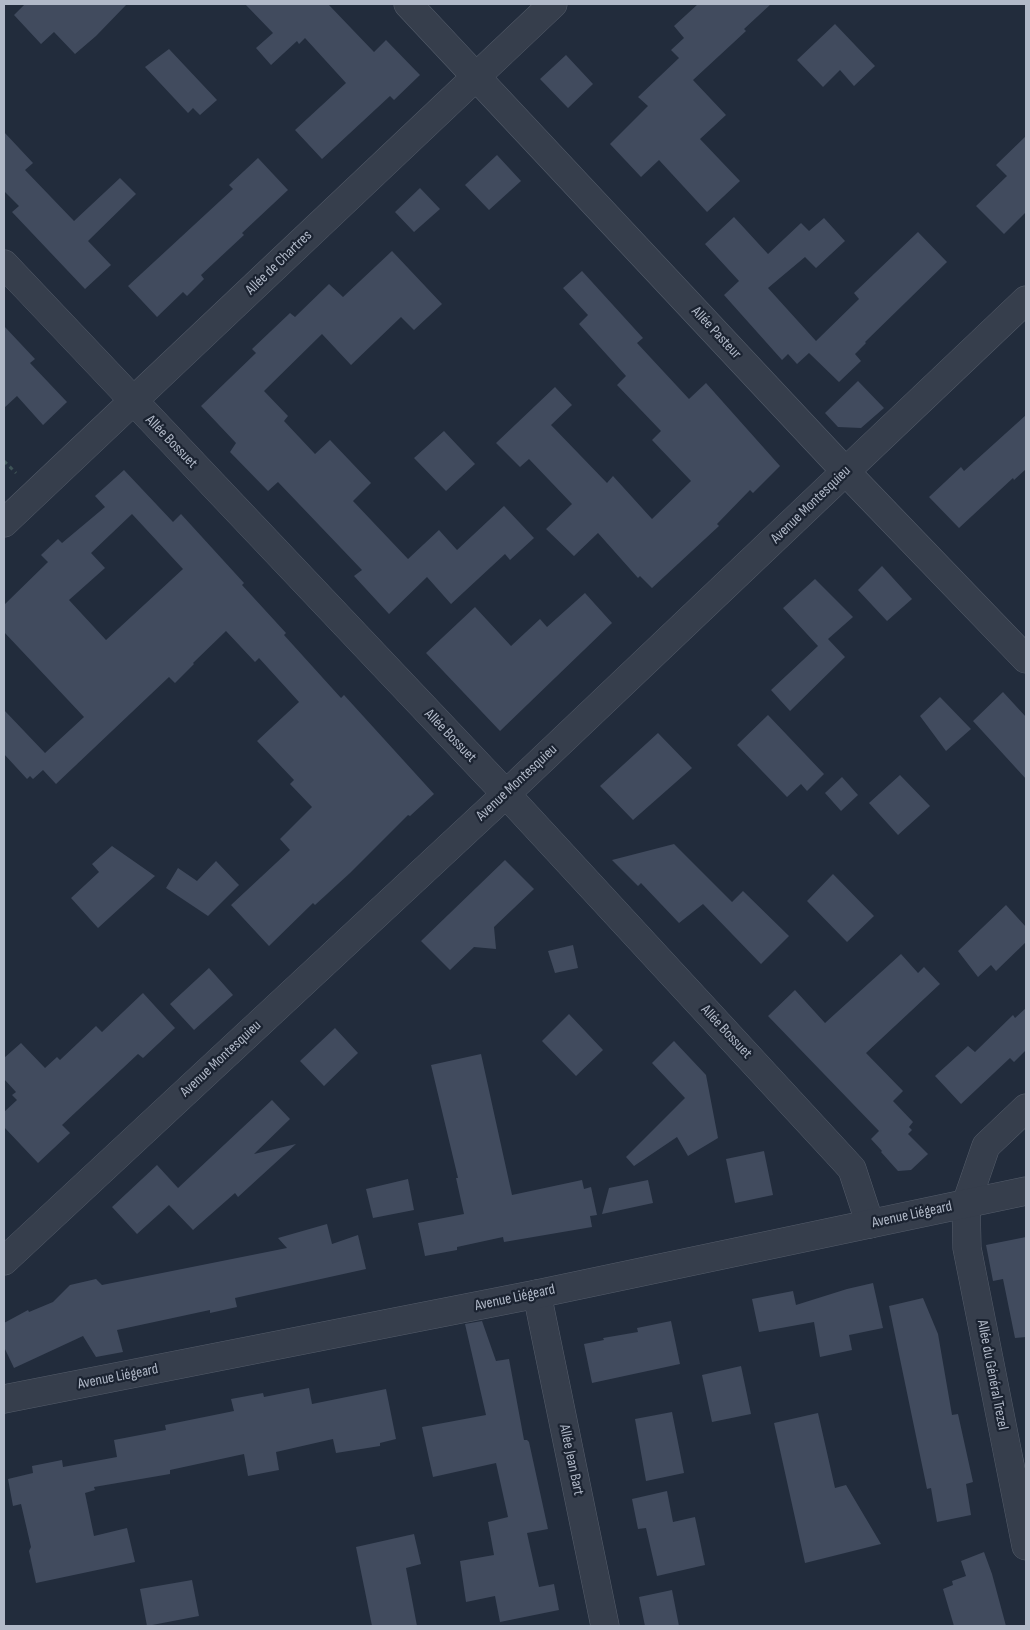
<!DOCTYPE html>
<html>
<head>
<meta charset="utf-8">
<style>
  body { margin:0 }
  #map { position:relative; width:1030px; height:1630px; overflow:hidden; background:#222c3c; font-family:"Sofia Sans Condensed",sans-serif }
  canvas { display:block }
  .frame { position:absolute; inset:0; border:5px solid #b1b9c8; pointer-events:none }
</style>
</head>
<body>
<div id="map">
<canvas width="1030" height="1630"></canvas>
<div class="frame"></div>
</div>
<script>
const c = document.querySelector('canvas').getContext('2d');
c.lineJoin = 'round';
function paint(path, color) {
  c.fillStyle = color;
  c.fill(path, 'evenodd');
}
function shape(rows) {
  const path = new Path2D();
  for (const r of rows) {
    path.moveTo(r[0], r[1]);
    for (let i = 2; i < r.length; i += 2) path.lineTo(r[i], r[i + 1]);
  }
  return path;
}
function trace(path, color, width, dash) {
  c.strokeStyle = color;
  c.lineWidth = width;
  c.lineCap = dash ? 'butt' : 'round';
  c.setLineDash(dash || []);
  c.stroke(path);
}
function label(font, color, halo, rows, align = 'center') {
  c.font = font + ' "Sofia Sans Condensed",sans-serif';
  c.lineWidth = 4.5;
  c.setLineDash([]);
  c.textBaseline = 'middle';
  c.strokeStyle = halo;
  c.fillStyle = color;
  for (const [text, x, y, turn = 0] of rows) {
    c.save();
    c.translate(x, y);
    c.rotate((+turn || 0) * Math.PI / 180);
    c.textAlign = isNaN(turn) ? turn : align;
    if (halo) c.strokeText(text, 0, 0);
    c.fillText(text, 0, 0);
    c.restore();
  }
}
paint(shape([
  [25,4,127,4,96,36,75,54,54,32,41,44,14,15],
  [245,4,328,4,374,52,386,40,420,75,394,100,390,96,322,159,295,130,346,83,305,38,299,44,297,41,271,65,256,48,273,33],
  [698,4,771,4,744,29,746,31,693,80,726,115,700,139,740,181,707,212,659,160,641,177,610,144,648,106,638,97,679,58,671,50,684,38,674,26],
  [835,24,875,66,854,86,840,70,823,87,797,60],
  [169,49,217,100,200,115,193,108,188,113,145,67],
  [566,55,593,84,568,108,540,79],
  [4,132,33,163,25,170,74,221,120,178,136,194,88,241,111,265,85,289,12,212,19,206,4,191],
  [1026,136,1026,212,1004,234,976,206,1007,176,996,165],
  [497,155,521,181,489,210,465,185],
  [258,158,288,190,242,233,244,235,201,275,204,279,187,296,183,292,157,317,128,286,233,189,229,185],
  [420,188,440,209,414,232,395,212],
  [734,217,768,254,801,223,809,231,824,218,845,241,816,268,805,257,768,288,816,341,859,299,854,293,918,232,947,262,865,342,866,343,855,354,861,361,839,382,809,353,797,364,788,354,782,360,724,295,739,281,705,244],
  [392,251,442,304,414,330,401,317,351,365,322,334,264,391,288,416,284,421,315,454,330,440,371,483,353,501,408,559,439,530,457,550,504,506,534,538,510,560,505,554,451,604,427,577,389,614,354,576,362,570,278,482,268,491,230,452,236,443,201,406,256,353,252,349,290,313,295,317,329,284,343,297],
  [582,271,643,338,637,343,689,399,706,383,780,466,753,493,750,490,717,524,719,526,652,588,640,576,638,578,598,533,574,556,546,529,572,504,529,459,520,467,496,443,555,387,572,405,551,425,607,483,613,476,652,519,691,481,652,440,661,431,617,385,626,376,579,324,588,315,563,288],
  [4,326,35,359,30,363,67,402,43,425,17,396,4,408],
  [858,381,884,408,861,428,838,427,825,413],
  [1026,415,1026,469,1014,480,1013,478,959,528,929,497,961,467,964,471],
  [444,431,475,464,446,491,414,458],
  [124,470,173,522,181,514,244,583,242,585,286,633,284,635,341,698,344,695,434,794,410,816,408,815,350,873,315,905,313,903,269,946,231,905,290,850,280,839,312,807,290,784,294,780,257,741,299,702,259,658,255,662,226,631,193,663,194,664,175,683,169,677,56,784,43,770,33,779,30,776,27,779,4,754,4,710,45,753,84,717,4,632,4,605,48,562,41,555,58,539,62,543,105,507,95,496],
  [132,514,183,569,106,640,69,600,105,568,91,553],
  [882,566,912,599,887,621,858,590],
  [815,579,853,617,828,639,845,657,790,711,771,690,818,646,783,608],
  [585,593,612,623,500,731,426,653,475,607,511,646,540,619,547,627],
  [1003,692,1026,717,1026,779,973,721],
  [940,697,971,729,946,751,920,716],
  [768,715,824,774,807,791,801,784,787,797,737,745],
  [658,733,692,768,633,820,600,786],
  [900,775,930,806,898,835,869,803],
  [842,777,858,795,841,811,825,793],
  [674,844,732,902,743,891,789,936,761,964,703,904,679,923,641,883,638,886,612,860],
  [112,846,155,876,98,928,71,898,99,872,92,864],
  [505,860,534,889,494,927,496,949,474,947,450,970,421,941],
  [216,861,239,885,208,916,166,888,178,868,197,881],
  [833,874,874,916,847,942,807,901],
  [1006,905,1026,927,1026,942,996,971,991,965,978,977,958,951],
  [573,945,578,968,555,973,548,951],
  [901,954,918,973,924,967,940,984,866,1053,903,1091,893,1101,913,1122,909,1127,912,1130,908,1134,928,1154,911,1170,898,1171,881,1152,882,1151,871,1139,879,1131,768,1016,795,990,825,1023],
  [209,968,233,995,194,1030,170,1004],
  [143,993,175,1028,143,1058,138,1054,62,1125,70,1133,38,1163,4,1127,4,1112,17,1100,12,1095,16,1092,4,1079,4,1058,21,1043,45,1068,57,1057,60,1060,96,1026,102,1032],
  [1026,1008,1026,1050,1014,1062,1010,1058,961,1104,935,1076,968,1046,975,1052,1013,1015,1015,1018],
  [569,1014,603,1050,576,1076,542,1041],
  [335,1028,358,1053,324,1086,300,1061],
  [674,1041,706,1075,718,1138,688,1156,677,1137,634,1166,626,1157,685,1098,652,1063],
  [481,1054,512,1195,582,1180,584,1189,591,1187,597,1215,590,1216,592,1227,504,1242,503,1237,457,1247,457,1250,425,1256,418,1223,464,1214,456,1178,458,1178,431,1065],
  [272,1100,290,1119,254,1154,296,1144,238,1197,235,1193,193,1230,169,1205,137,1234,112,1207,157,1165,178,1188],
  [764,1151,773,1195,735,1203,726,1159],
  [408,1179,414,1210,373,1218,366,1189],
  [648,1180,653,1203,602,1214,609,1188],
  [327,1224,332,1244,358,1235,366,1269,235,1298,237,1307,210,1313,210,1310,117,1330,123,1352,96,1357,83,1336,14,1368,4,1347,4,1323,28,1310,29,1312,53,1302,70,1285,96,1279,102,1285,287,1248,278,1238],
  [1026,1237,1026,1337,1015,1338,1003,1279,993,1281,986,1245],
  [873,1283,883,1328,849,1335,852,1350,820,1357,814,1322,759,1332,752,1299,793,1291,796,1305,847,1289],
  [923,1298,938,1334,952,1415,958,1414,973,1482,966,1484,971,1515,937,1522,931,1488,927,1489,889,1306],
  [482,1321,496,1361,509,1359,524,1440,527,1440,529,1442,548,1529,527,1533,539,1587,554,1584,559,1610,500,1622,495,1596,466,1602,460,1561,494,1555,488,1522,508,1517,496,1463,433,1477,422,1427,486,1415,465,1324],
  [671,1321,680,1364,592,1383,584,1344,604,1340,603,1338,638,1332,637,1328],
  [741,1366,751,1414,712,1422,702,1375],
  [309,1388,312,1404,386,1389,396,1439,380,1443,380,1446,336,1453,333,1439,276,1452,279,1470,248,1476,244,1454,170,1470,170,1474,94,1487,95,1490,85,1493,94,1536,127,1528,135,1562,36,1583,29,1551,31,1547,21,1504,13,1506,8,1479,33,1473,32,1466,62,1460,63,1467,117,1457,114,1440,166,1430,165,1425,234,1411,231,1399,263,1393,264,1397],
  [672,1412,684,1473,646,1481,635,1419],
  [818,1413,835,1488,846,1485,881,1544,805,1563,774,1423],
  [667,1491,673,1522,695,1517,705,1565,657,1576,646,1528,638,1529,632,1499],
  [414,1534,421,1564,406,1568,417,1626,372,1626,356,1547],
  [984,1552,992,1574,1006,1626,954,1626,943,1589,953,1585,952,1581,966,1576,961,1561],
  [192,1580,199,1616,147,1626,140,1589],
  [672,1590,679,1626,645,1626,639,1597]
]), '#414b5e');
const minor = shape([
  [408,4,846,472,1026,659],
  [4,264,506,794,842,1158,852,1169,870,1224],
  [4,523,553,4],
  [1026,1108,986,1146,966,1204,967,1248,1026,1546],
  [4,1261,506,794,1026,300],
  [537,1294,605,1626]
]);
const tertiary = shape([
  [4,1399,537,1294,1026,1191]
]);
trace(minor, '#545c6a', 29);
trace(tertiary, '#545c6a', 29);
trace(shape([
  [4,461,16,473]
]), '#3f5457', 3, [4, 4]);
trace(minor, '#363e4c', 28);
trace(tertiary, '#363e4c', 28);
label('15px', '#b1b9c8', '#1b2331', [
  ["Allée de Chartres",279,263,-44],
  ["Allée Pasteur",716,333,47],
  ["Allée Bossuet",171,442,46],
  ["Avenue Montesquieu",811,505,-44],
  ["Allée Bossuet",450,736,46],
  ["Avenue Montesquieu",517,783,-43],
  ["Allée Bossuet",726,1032,47],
  ["Avenue Montesquieu",221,1059,-43],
  ["Avenue Liégeard",912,1215,-12],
  ["Avenue Liégeard",515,1298,-12],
  ["Allée du Général Trezel",992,1375,79],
  ["Avenue Liégeard",118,1377,-11],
  ["Allée Jean Bart",571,1460,78]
]);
</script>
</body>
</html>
